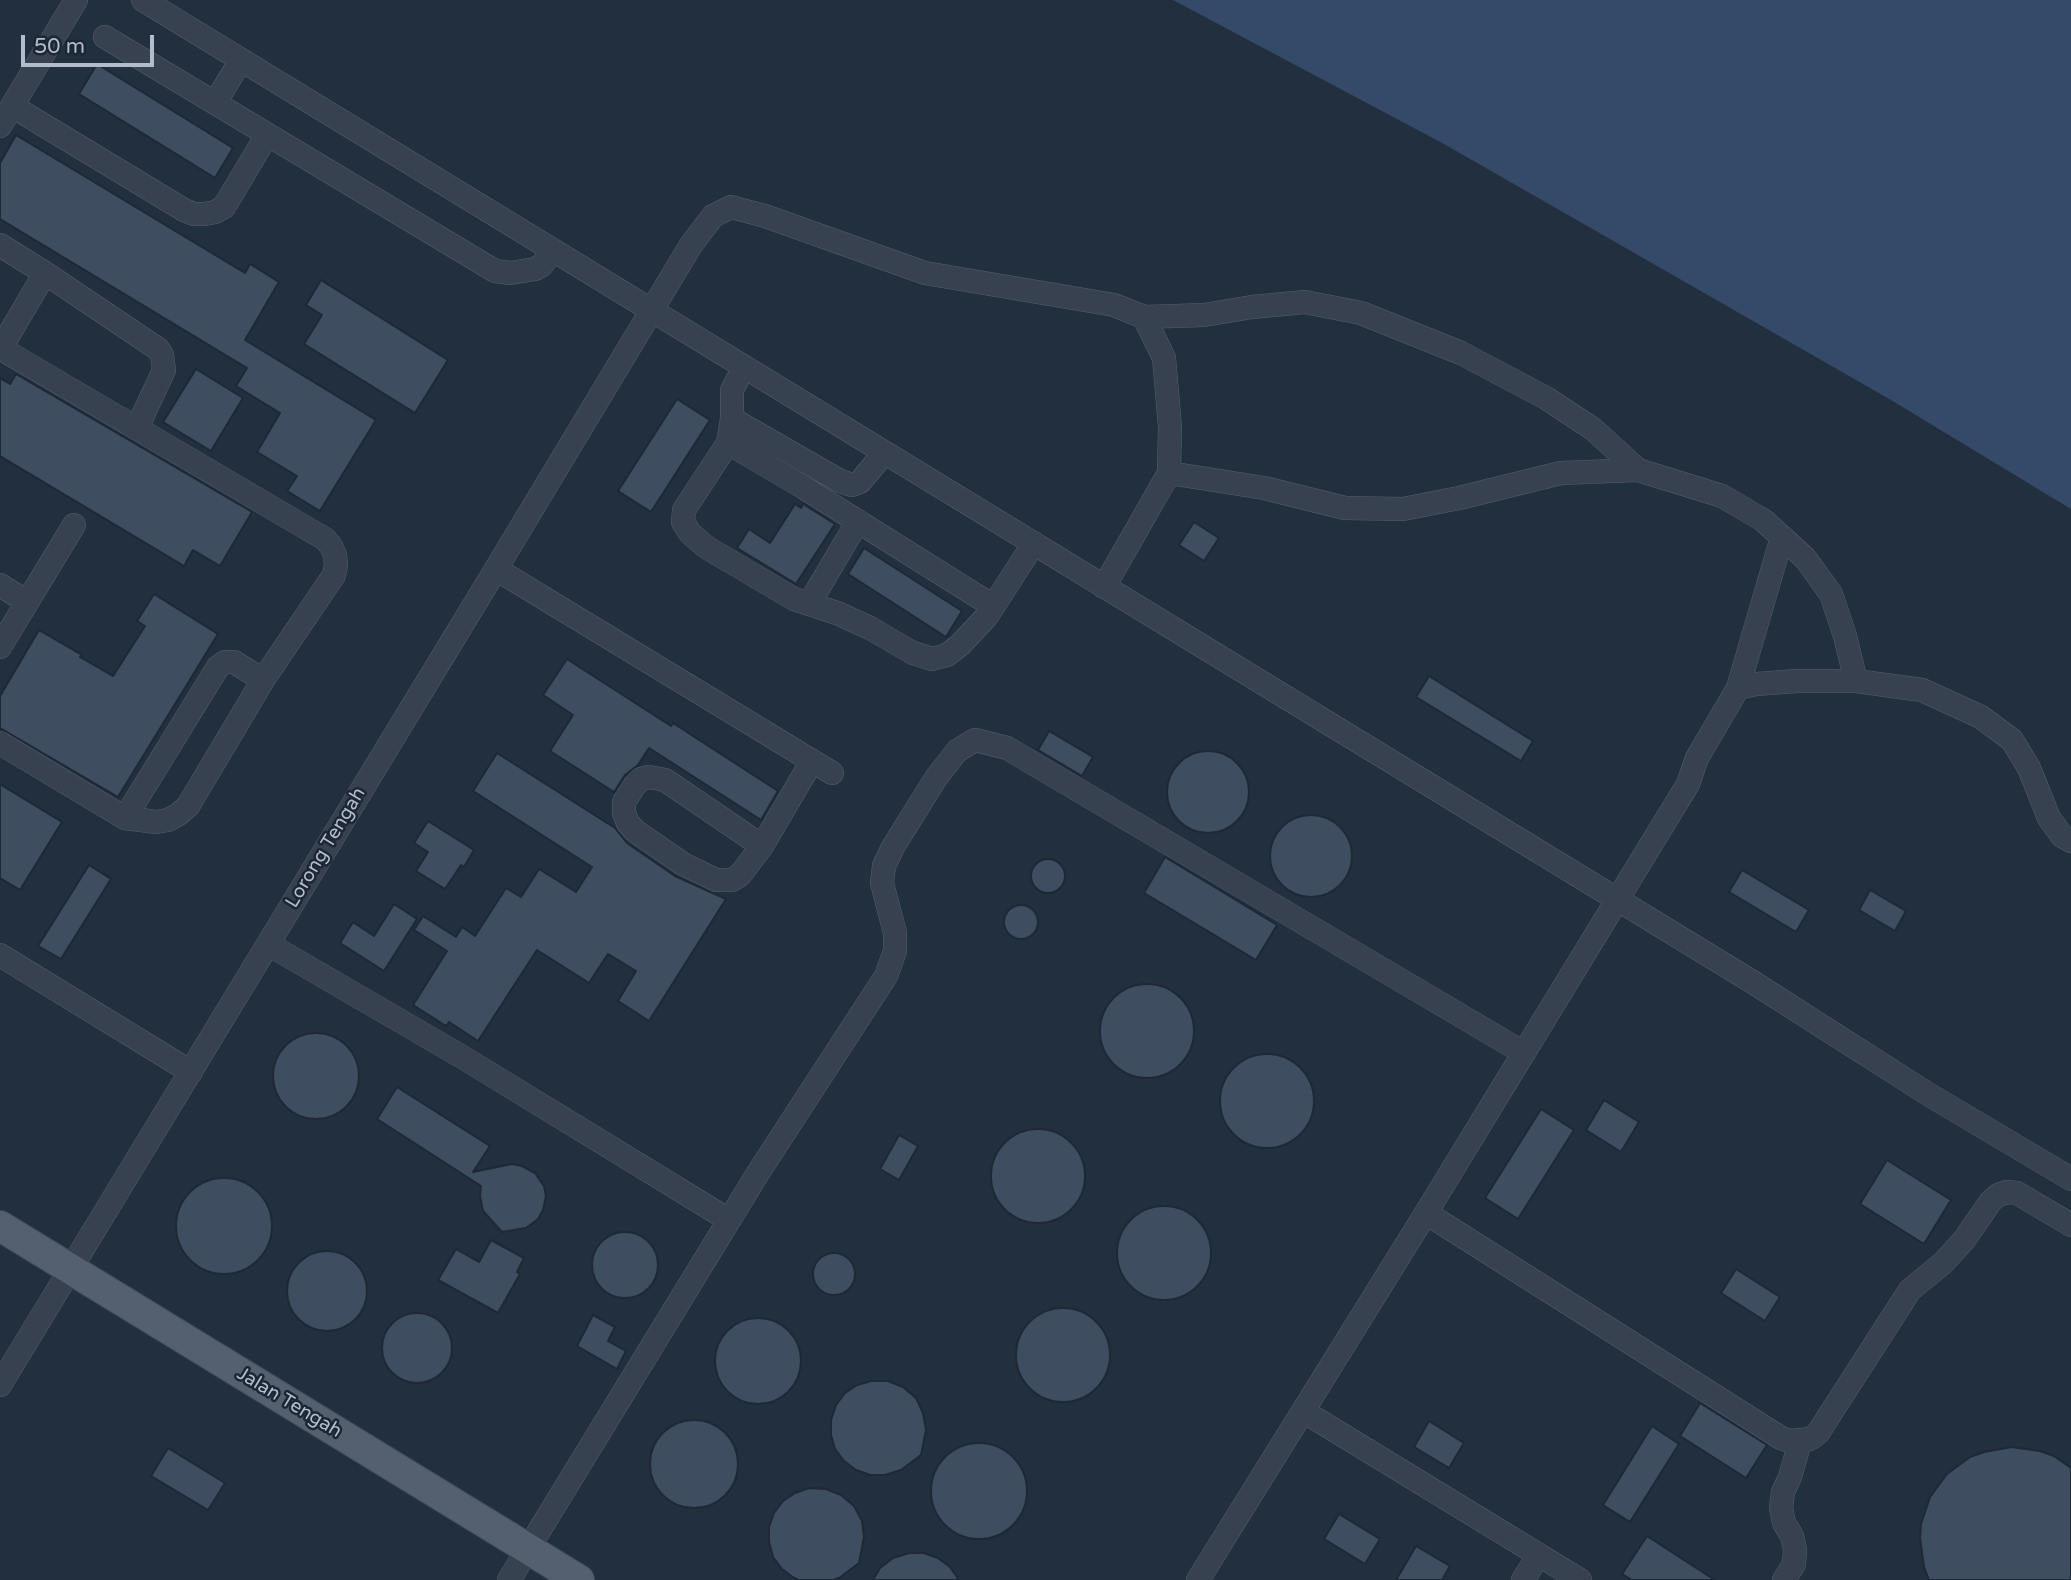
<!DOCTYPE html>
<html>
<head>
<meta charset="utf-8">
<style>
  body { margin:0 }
  #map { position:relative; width:2071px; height:1580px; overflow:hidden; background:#222f3f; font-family:"Varela Round",sans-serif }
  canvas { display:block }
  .scale { position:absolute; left:21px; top:35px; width:133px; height:32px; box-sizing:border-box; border:4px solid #b3bcca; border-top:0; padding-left:9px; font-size:21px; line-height:24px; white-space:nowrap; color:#b3bcca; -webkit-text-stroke:5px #1c2634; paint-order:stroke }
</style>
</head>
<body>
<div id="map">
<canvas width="2071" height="1580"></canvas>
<div class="scale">50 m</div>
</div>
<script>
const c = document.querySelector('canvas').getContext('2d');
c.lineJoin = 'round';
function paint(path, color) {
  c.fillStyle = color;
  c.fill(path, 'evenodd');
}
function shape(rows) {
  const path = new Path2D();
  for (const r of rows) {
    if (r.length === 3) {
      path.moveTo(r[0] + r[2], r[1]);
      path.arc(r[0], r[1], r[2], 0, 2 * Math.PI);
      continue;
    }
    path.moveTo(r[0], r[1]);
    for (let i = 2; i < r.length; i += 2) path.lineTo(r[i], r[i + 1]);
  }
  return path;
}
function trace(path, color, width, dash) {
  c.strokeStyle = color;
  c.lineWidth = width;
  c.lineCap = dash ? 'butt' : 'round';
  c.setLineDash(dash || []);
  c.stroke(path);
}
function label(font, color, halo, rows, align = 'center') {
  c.font = font + ' "Varela Round",sans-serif';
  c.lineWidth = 5;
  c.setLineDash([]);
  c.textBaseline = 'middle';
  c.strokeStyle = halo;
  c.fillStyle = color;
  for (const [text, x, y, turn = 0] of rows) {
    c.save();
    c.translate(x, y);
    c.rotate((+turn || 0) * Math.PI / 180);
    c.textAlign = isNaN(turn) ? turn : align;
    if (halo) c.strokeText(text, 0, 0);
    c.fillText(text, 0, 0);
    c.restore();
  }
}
paint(shape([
  [1173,0,2071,0,2071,509,1891,400,1444,144]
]), '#354a68');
const building = shape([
  [97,64,233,148,215,178,79,94,97,64],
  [16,135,245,273,250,264,279,282,245,340,376,420,320,511,287,491,297,476,257,452,280,413,236,386,247,368,0,219,0,163,16,135],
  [321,280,448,360,415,413,304,344,322,315,306,305,321,280],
  [196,369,243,398,211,451,163,422,196,369],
  [16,374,252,512,220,566,193,550,184,566,0,456,0,378,10,384,16,374],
  [677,399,710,420,651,512,618,491,677,399],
  [795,504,801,508,803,504,835,524,796,584,737,548,749,529,770,543,795,504],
  [1194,522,1219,538,1204,561,1179,545,1194,522],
  [864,548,962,611,946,637,848,574,864,548],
  [154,594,218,634,118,797,0,728,0,696,39,630,82,655,80,657,113,676,145,626,137,621,154,594],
  [567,659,671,726,673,723,778,791,761,820,649,748,638,765,625,775,614,792,550,751,573,715,543,695,567,659],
  [1429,676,1533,741,1521,761,1416,697,1429,676],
  [1049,731,1093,757,1082,776,1038,750,1049,731],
  [1208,792,41],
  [497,753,615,828,627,843,675,876,726,899,649,1021,618,1001,636,971,608,954,589,983,537,950,478,1041,449,1022,446,1026,413,1005,447,951,414,930,423,916,456,937,462,927,475,936,506,888,521,897,539,869,576,892,592,867,473,791,497,753],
  [0,784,62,822,20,890,0,878,0,784],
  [1311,856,41],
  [428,821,474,850,464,867,461,865,445,889,416,871,428,852,414,843,428,821],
  [1165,857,1277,925,1256,960,1144,893,1165,857],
  [1048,876,17],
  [89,865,111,879,61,959,38,946,89,865],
  [1742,870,1809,910,1796,932,1729,892,1742,870],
  [1870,890,1906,911,1895,931,1859,910,1870,890],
  [394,904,417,919,384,971,340,943,353,922,374,936,394,904],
  [1021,922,17],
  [1147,1031,47],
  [316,1076,43],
  [1267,1101,47],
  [397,1087,490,1146,473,1172,512,1164,522,1166,535,1173,544,1186,546,1196,543,1210,538,1219,526,1228,502,1232,483,1211,480,1196,481,1186,377,1119,397,1087],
  [1604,1100,1639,1122,1621,1152,1586,1130,1604,1100],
  [1541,1109,1574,1130,1518,1219,1485,1198,1541,1109],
  [1038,1176,47],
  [899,1135,918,1146,899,1180,880,1169,899,1135],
  [1887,1160,1951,1200,1924,1244,1860,1204,1887,1160],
  [224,1226,48],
  [1164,1253,47],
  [625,1265,33],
  [491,1240,524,1258,517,1272,520,1274,498,1313,438,1280,456,1249,479,1262,491,1240],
  [327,1291,40],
  [834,1274,21],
  [1736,1269,1780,1297,1765,1321,1721,1293,1736,1269],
  [1063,1355,47],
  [417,1348,35],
  [593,1315,615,1327,608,1341,626,1351,617,1369,577,1346,593,1315],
  [758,1361,43],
  [871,1381,888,1381,903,1387,916,1398,923,1413,926,1430,921,1455,901,1470,885,1475,870,1475,856,1470,844,1461,835,1449,831,1435,831,1420,836,1405,845,1393,857,1385,871,1381],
  [1700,1403,1767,1445,1746,1478,1680,1436,1700,1403],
  [694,1464,44],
  [1429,1421,1464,1443,1449,1468,1414,1447,1429,1421],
  [1652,1426,1679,1444,1630,1522,1603,1505,1652,1426],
  [979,1491,48],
  [2012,1447,2040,1451,2054,1456,2071,1468,2071,1580,1929,1580,1924,1567,1920,1538,1921,1524,1930,1497,1947,1474,1970,1457,1984,1452,2012,1447],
  [168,1448,225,1483,208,1510,151,1476,168,1448],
  [809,1488,826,1489,841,1495,854,1506,862,1521,864,1537,859,1563,839,1578,833,1580,799,1580,794,1578,782,1569,773,1557,769,1542,769,1527,774,1513,783,1501,795,1493,809,1488],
  [1339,1514,1380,1539,1365,1564,1324,1539,1339,1514],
  [1647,1536,1715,1580,1632,1580,1622,1574,1647,1536],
  [1416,1546,1450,1566,1442,1580,1396,1580,1416,1546],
  [909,1553,924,1553,938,1558,950,1567,959,1580,873,1580,880,1568,893,1558,909,1553]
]);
paint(building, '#3e4d5f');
trace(building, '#1e2836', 2);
const minor = shape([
  [143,0,1751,981,1928,1094,2071,1179],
  [105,37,495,271,510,273,535,269,542,265,553,250],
  [215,103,241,60],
  [12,106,184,210,194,214,205,214,215,212,224,207,267,135],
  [0,126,76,0],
  [0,245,45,273,158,349,162,355,164,370,137,428],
  [0,348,325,539,331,546,335,555,336,565,334,575,263,680,234,662,225,662,218,667,125,818],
  [1,348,45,273],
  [744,367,732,390,732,419,728,443,684,510,683,522,690,533,706,547,794,599,837,613,870,628,913,653,932,659,947,655,960,645,987,616,1034,543],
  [732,419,840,481,852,485,860,482,884,453],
  [728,443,803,487,993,606],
  [1169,473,1264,488,1345,508,1403,509,1459,498,1561,473,1638,470,1722,496,1763,520,1805,558,1831,594,1845,636,1856,681],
  [496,569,832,773],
  [0,585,27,602],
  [1104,587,1169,473,1170,427,1164,358,1144,317],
  [809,604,858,521],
  [0,647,74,525],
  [1738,688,1756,684,1797,681,1856,681,1922,690,1981,717,2012,740,2029,768,2049,818,2062,836,2071,841],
  [0,743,125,818,156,822,168,820,179,814,188,806,263,680],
  [649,777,665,780,762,846,740,875,732,880,716,880,683,864,635,831,628,823,624,813,624,802,635,785,641,779,649,777],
  [762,846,812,761],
  [268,944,464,1058,729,1220],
  [0,955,191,1072],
  [1426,1213,1781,1438,1790,1441,1810,1439,1818,1433,1910,1290,1943,1263,1964,1240,1991,1201,1998,1195,2007,1192,2017,1193,2071,1225],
  [0,1385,496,569,691,245,713,216,731,207,765,216,925,273,1114,305,1144,317,1204,315,1252,307,1305,302,1361,313,1461,353,1546,398,1593,429,1638,470],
  [1303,1411,1580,1580],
  [509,1580,758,1173,886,976,895,951,895,933,882,883,884,866,893,847,936,778,957,751,975,740,1007,748,1524,1053],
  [1198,1580,1426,1213,1688,784,1697,758,1738,688,1782,537],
  [1523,1580,1539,1555],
  [1784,1580,1794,1564,1795,1550,1792,1536,1784,1523,1781,1508,1783,1492,1790,1477,1800,1442]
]);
const major = shape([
  [0,1226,579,1580]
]);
trace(minor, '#555f6d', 24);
trace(major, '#404a58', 32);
trace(minor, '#37414f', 23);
trace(major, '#54606f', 30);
label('19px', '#b3bcca', '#1c2634', [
  ["Lorong Tengah",326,848,-59],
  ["Jalan Tengah",289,1403,31]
]);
</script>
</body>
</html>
